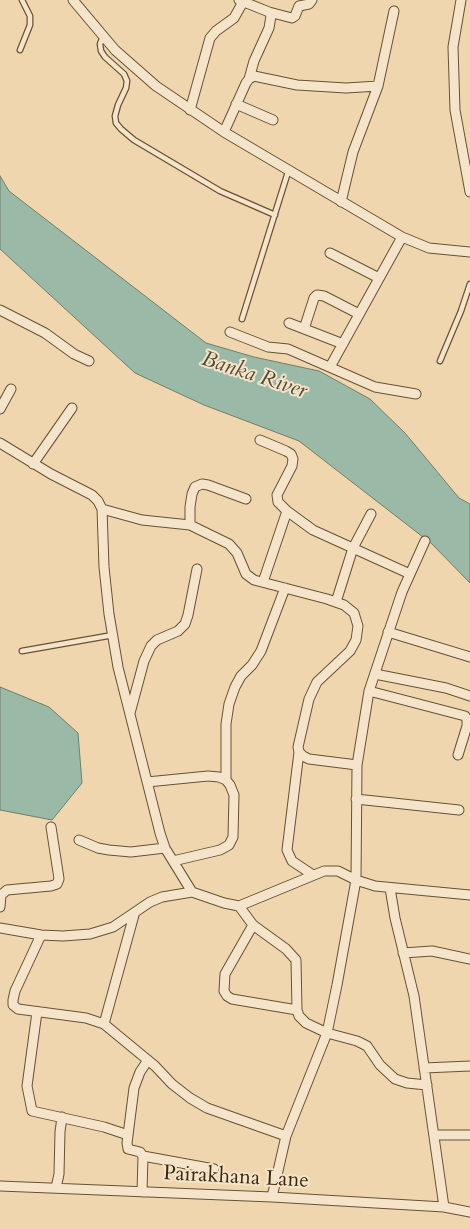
<!DOCTYPE html>
<html>
<head>
<meta charset="utf-8">
<style>
  body { margin:0 }
  canvas { display:block; background:#efd6ae }
</style>
</head>
<body>
<canvas width="470" height="1229"></canvas>
<script>
const c = document.querySelector('canvas').getContext('2d');
c.lineJoin = 'round';
function paint(path, color) {
  c.fillStyle = color;
  c.fill(path, 'evenodd');
}
function shape(rows) {
  const path = new Path2D();
  for (const r of rows) {
    path.moveTo(r[0], r[1]);
    for (let i = 2; i < r.length; i += 2) path.lineTo(r[i], r[i + 1]);
  }
  return path;
}
function trace(path, color, width, dash) {
  c.strokeStyle = color;
  c.lineWidth = width;
  c.lineCap = dash ? 'butt' : 'round';
  c.setLineDash(dash || []);
  c.stroke(path);
}
function label(font, color, halo, rows, align = 'center') {
  c.font = font + ' Cardo,serif';
  c.lineWidth = 4;
  c.setLineDash([]);
  c.textBaseline = 'middle';
  c.strokeStyle = halo;
  c.fillStyle = color;
  for (const [text, x, y, turn = 0] of rows) {
    c.save();
    c.translate(x, y);
    c.rotate((+turn || 0) * Math.PI / 180);
    c.textAlign = isNaN(turn) ? turn : align;
    if (halo) c.strokeText(text, 0, 0);
    c.fillText(text, 0, 0);
    c.restore();
  }
}
const water = shape([
  [0,176,9,191,206,343,254,357,319,371,370,399,405,433,459,498,470,504,470,583,432,544,299,441,204,405,135,373,0,249,0,176],
  [0,687,49,707,78,733,82,783,52,820,0,810,0,687]
]);
paint(water, '#9ab9a7');
trace(water, '#737e69', 1);
const lane = shape([
  [103,37,100,44,101,51,105,57,124,74,127,81,126,88,118,105,115,116,116,123,121,129,134,140,220,191,275,215],
  [20,50,30,25,30,16,22,0],
  [242,319,288,172],
  [440,361,461,311,470,284],
  [22,651,113,635]
]);
const street = shape([
  [73,0,115,50,156,86,224,132,402,237,429,248,470,252],
  [239,0,269,12,271,16,269,28,254,61,249,79],
  [461,0,453,47,455,110,470,192],
  [269,12,292,18,295,16,299,6,309,4,312,0],
  [236,104,273,120],
  [190,110,210,38,216,31,234,18,243,2],
  [224,132,246,83,249,79,254,76,297,85,346,88,378,86],
  [341,202,353,152,378,86,394,11],
  [330,253,379,278],
  [0,310,45,333,74,354,89,361],
  [289,323,343,344],
  [304,329,314,298,317,295,324,296,359,314],
  [230,332,268,347,288,349,375,387,416,394],
  [330,367,402,237],
  [0,409,11,389],
  [260,440,286,451,291,454,293,459,292,466,277,495,278,502,287,511,313,530,410,574],
  [0,443,51,474,92,495,98,501,102,509,104,567,109,614,118,667,160,833,165,848,192,892,224,903,239,906,324,871,338,871,356,880,375,886,470,895],
  [33,464,72,408],
  [102,509,142,520,190,525,229,544,237,553,246,574,254,580,327,599,344,605,354,613,358,626,356,640,350,651,317,682,309,699,298,747,299,752,303,756,309,759,357,765],
  [190,525,190,507,192,494,195,487,202,484,208,485,246,499],
  [263,582,287,511],
  [336,602,353,548,371,514],
  [388,632,470,657],
  [375,674,446,688,470,696],
  [369,691,465,716,467,719,467,726,458,755],
  [130,713,144,661,151,646,157,640,178,631,185,624,188,615,197,569],
  [299,752,287,850,292,861,313,875],
  [226,780,226,724,229,704,235,687,241,676,252,665,261,651,285,588],
  [147,782,208,776,219,777,226,780,230,785,234,795,233,837,229,845,220,850,173,861],
  [356,799,459,810],
  [79,840,98,848,109,850,131,852,165,848],
  [390,888,395,918,414,996,444,1207],
  [239,906,253,925,286,949,296,960,297,1010,299,1016,306,1023,327,1033,357,1041,367,1046,380,1065,395,1079,407,1083,427,1085],
  [0,907,1,895,7,890,51,886,57,884,59,879,58,872,51,827],
  [253,925,225,974,224,991,227,996,232,999,297,1010],
  [0,928,41,935,63,936,90,934,113,927,150,902,162,897,192,892],
  [41,935,15,991,13,1000,13,1005,18,1009,86,1018,104,1024,155,1066,172,1084,190,1098,207,1108,286,1136],
  [403,953,432,951,470,959],
  [37,1012,27,1086,32,1111,104,1127,128,1135],
  [104,1024,134,915],
  [424,1068,470,1066],
  [434,1135,470,1135],
  [143,1156,214,1169],
  [0,1186,272,1197,444,1207,470,1212],
  [56,1188,59,1174,60,1132,62,1117],
  [142,1192,143,1156,140,1152,128,1149,127,1143,134,1088,140,1072,148,1060],
  [272,1197,286,1136,327,1033,337,985,356,880,357,765,369,691,402,592,425,541]
]);
trace(lane, '#665234', 7);
trace(street, '#665234', 11);
trace(lane, '#f5e4ca', 4.5);
trace(street, '#f5e4ca', 9);
label('21px', '#39260b', '#f5e4ca', [
  ["Pairakhana Lane",236,1178,3]
]);
label('italic 22px', '#514b32', '#f5e4ca', [
  ["Banka River",254,376,18]
]);
</script>
</body>
</html>
